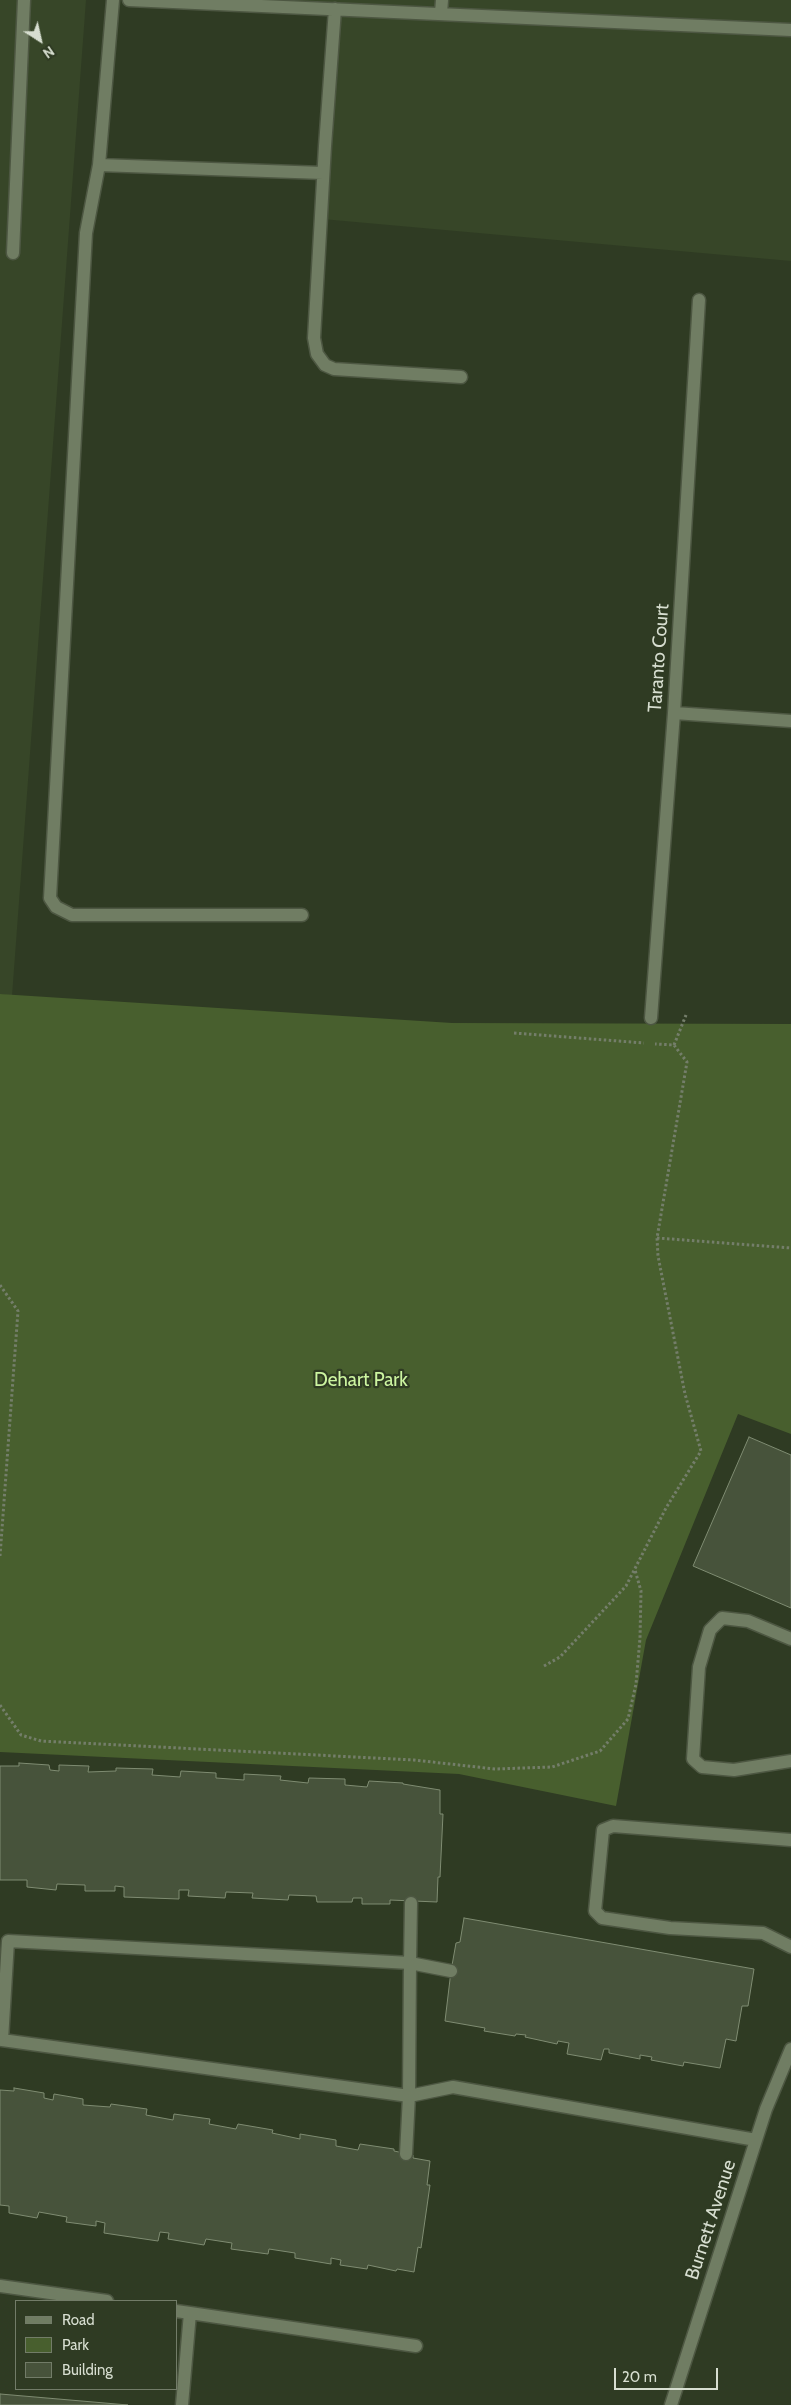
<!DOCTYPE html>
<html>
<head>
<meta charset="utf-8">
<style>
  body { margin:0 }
  #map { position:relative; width:791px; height:2405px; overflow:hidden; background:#2f3b23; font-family:Cabin,sans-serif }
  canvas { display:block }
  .legend { position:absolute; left:15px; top:2300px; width:162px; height:90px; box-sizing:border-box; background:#2f3b23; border:1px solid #727c68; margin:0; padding:6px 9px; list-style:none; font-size:15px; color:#d7ded0 }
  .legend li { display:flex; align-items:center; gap:10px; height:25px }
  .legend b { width:25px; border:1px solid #727c68 }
  .north { position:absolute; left:15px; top:15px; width:50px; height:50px; -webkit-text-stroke:4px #2f3b23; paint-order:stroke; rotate:145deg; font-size:14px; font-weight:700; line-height:20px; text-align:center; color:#d7ded0 }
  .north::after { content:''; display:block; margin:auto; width:18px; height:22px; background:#d7ded0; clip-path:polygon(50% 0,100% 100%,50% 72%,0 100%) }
  .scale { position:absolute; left:614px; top:2368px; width:104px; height:22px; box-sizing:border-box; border:2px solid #d7ded0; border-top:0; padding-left:6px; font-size:15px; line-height:18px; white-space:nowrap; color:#d7ded0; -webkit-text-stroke:4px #2f3b23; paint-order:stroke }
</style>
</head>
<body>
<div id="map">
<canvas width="791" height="2405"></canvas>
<ul class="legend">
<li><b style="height:6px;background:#707d63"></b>Road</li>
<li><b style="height:14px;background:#485f2e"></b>Park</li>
<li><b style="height:14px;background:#47533b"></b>Building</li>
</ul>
<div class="north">N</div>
<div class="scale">20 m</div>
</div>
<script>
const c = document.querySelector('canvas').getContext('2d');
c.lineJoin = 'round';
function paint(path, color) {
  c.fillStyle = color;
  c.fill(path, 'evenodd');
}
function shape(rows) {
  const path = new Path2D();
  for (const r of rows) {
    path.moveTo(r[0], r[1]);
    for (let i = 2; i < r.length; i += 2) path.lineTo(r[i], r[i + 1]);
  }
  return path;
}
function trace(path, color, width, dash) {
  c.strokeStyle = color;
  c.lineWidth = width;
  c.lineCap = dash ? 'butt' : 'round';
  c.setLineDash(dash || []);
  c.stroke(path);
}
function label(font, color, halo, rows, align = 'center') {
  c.font = font + ' Cabin,sans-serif';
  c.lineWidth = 4.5;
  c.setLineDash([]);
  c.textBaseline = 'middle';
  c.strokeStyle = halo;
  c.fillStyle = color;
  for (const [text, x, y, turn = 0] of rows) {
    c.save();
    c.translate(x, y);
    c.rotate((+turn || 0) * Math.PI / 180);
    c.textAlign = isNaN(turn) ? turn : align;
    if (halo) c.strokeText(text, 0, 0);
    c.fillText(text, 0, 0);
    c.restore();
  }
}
paint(shape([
  [0,0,86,0,12,996,0,994],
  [135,0,791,0,791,261,322,219,333,11]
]), '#374628');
paint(shape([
  [0,994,452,1023,791,1024,791,1434,738,1414,646,1640,616,1806,459,1774,0,1752]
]), '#485f2e');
const building = shape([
  [749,1437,791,1455,791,1608,693,1566,749,1437],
  [19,1763,49,1765,50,1770,59,1771,59,1765,89,1766,88,1772,116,1771,116,1768,153,1769,152,1775,180,1777,181,1771,216,1773,216,1778,244,1780,244,1774,281,1776,280,1780,308,1783,309,1778,345,1779,345,1785,367,1787,369,1781,403,1783,403,1784,440,1790,440,1814,443,1814,440,1877,438,1877,437,1902,390,1900,390,1904,362,1904,362,1898,353,1898,352,1902,317,1902,316,1896,289,1895,288,1900,252,1898,253,1893,226,1892,225,1898,188,1896,189,1890,179,1890,179,1899,124,1897,124,1887,115,1886,115,1891,85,1891,85,1885,57,1884,56,1890,27,1887,27,1880,0,1880,0,1766,19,1766,19,1763],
  [464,1918,754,1969,748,2006,742,2006,736,2041,726,2039,720,2068,684,2062,683,2066,651,2060,652,2057,640,2055,640,2059,609,2053,609,2049,604,2049,601,2060,567,2054,569,2043,558,2041,557,2044,525,2037,526,2035,516,2034,515,2036,484,2031,485,2028,445,2021,451,1971,456,1943,460,1942,464,1918],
  [14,2088,44,2093,44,2098,53,2100,54,2094,83,2099,83,2105,110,2107,111,2104,147,2109,146,2115,173,2120,174,2114,210,2119,209,2124,236,2129,238,2124,273,2130,272,2133,300,2139,300,2134,336,2140,336,2146,358,2150,360,2144,394,2149,394,2151,413,2155,413,2158,430,2161,427,2185,430,2185,421,2248,418,2247,414,2272,397,2269,396,2271,368,2265,367,2269,340,2265,341,2260,331,2258,331,2264,295,2258,295,2253,269,2249,268,2254,231,2249,232,2243,206,2239,204,2245,168,2239,169,2233,160,2232,158,2241,104,2233,105,2223,96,2221,96,2226,66,2222,67,2217,39,2212,37,2218,9,2213,9,2206,0,2205,0,2090,14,2091,14,2088],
  [0,2394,128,2405,0,2405,0,2394]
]);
paint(building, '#47533b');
trace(building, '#7f8c72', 1);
const minor = shape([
  [113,0,99,165,323,173],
  [129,0,791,30],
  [335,9,325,146,314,338,317,354,325,365,334,369,461,377],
  [441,13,442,0],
  [99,165,86,233,50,898,56,907,72,915,302,915],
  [13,253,24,0],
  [674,713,791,721],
  [651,1018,674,713,699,300],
  [791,1639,748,1621,722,1618,710,1630,699,1667,693,1759,702,1767,734,1770,791,1761],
  [791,1840,613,1826,603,1830,595,1911,602,1918,670,1928,763,1933,791,1947],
  [411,1903,410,1963,451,1971],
  [406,2154,409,2096,410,1963,8,1941,2,2040,409,2096,453,2087,756,2140],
  [0,2286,107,2301],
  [176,2311,190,2313,182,2405],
  [190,2313,416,2346],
  [671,2405,766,2109,791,2049]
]);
trace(minor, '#4d5742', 15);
trace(shape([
  [514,1033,644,1043],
  [674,1045,686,1015],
  [657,1238,791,1248],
  [0,1285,18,1311,0,1556],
  [544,1666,560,1657,626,1586,666,1508,701,1451,685,1394,658,1256,657,1238,687,1062,674,1045,655,1044],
  [0,1705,21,1735,41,1741,414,1760,495,1769,552,1767,600,1751,628,1719,636,1684,640,1638,641,1591,635,1570]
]), '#747e6a', 3, [2.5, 2.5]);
trace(minor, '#707d63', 12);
label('19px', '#d7ded0', '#2f3b23', [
  ["Taranto Court",659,658,-86],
  ["Burnett Avenue",711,2220,-72]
]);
label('19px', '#ccf4a0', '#2f3b23', [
  ["Dehart Park",361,1380]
]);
</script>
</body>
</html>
